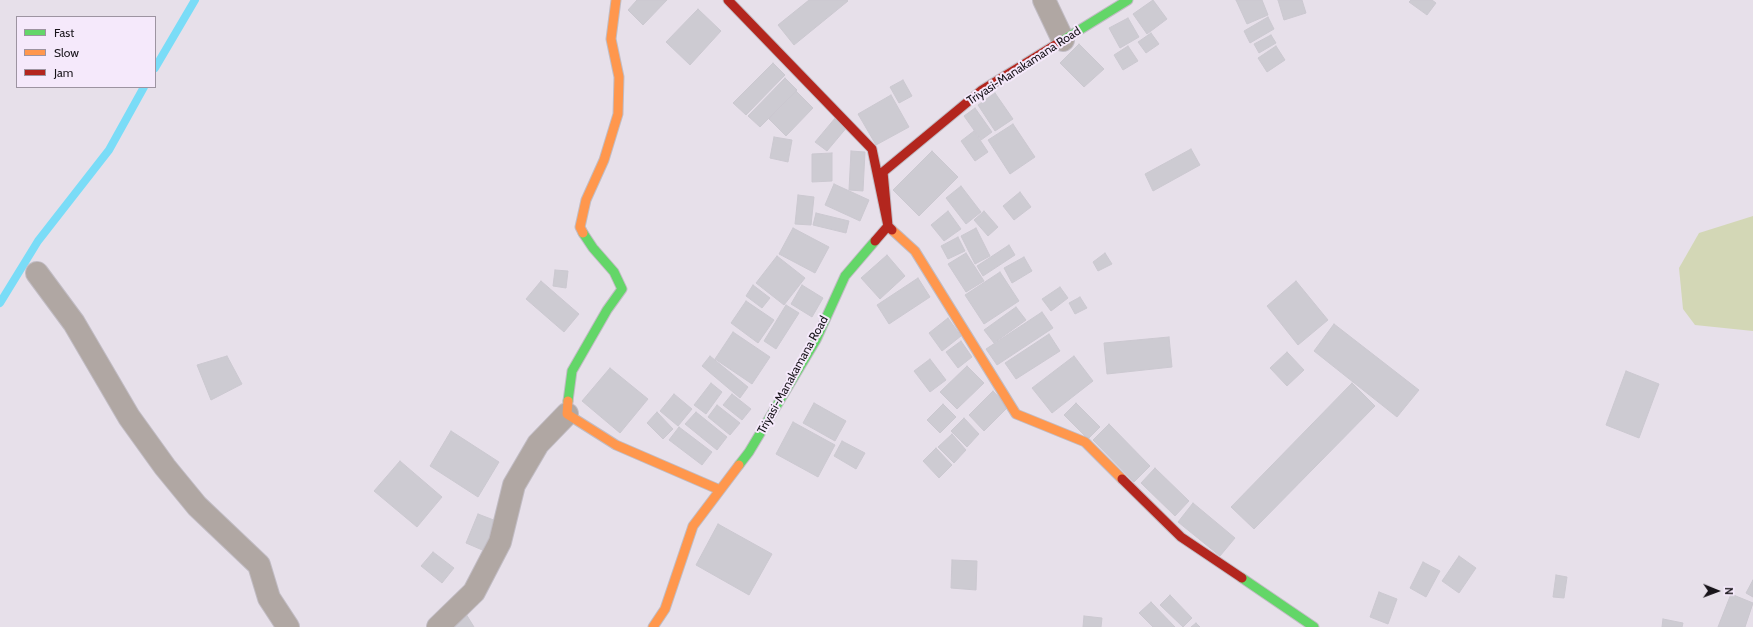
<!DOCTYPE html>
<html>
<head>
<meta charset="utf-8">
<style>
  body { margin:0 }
  #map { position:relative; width:1753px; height:627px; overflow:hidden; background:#e7e0ea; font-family:Cabin,sans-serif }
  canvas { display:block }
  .legend { position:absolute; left:16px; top:16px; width:140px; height:72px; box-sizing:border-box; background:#f5e9fb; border:1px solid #9d94a1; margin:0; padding:5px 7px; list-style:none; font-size:12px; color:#18141a }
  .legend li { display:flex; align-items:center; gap:8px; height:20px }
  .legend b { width:20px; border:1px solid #9d94a1 }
  .north { position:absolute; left:1697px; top:571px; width:40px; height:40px; -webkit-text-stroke:3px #f5e9fb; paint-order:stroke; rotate:91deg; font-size:11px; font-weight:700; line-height:16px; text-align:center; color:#18141a }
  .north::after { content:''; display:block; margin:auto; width:14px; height:18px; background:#18141a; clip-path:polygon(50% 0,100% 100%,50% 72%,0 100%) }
</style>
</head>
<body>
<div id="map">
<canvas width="1753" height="627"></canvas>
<ul class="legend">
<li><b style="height:5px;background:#63d668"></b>Fast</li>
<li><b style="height:5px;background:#ff974d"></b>Slow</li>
<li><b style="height:5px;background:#b3261e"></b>Jam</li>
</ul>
<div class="north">N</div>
</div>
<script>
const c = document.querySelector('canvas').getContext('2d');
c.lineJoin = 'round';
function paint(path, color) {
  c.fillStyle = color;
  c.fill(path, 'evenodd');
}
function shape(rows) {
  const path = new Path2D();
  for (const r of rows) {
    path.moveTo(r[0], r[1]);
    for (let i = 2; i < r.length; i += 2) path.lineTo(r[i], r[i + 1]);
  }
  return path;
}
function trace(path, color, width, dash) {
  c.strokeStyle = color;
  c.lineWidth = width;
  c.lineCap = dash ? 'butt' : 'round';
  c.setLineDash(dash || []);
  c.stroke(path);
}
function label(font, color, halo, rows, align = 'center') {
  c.font = font + ' Cabin,sans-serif';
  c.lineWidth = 4;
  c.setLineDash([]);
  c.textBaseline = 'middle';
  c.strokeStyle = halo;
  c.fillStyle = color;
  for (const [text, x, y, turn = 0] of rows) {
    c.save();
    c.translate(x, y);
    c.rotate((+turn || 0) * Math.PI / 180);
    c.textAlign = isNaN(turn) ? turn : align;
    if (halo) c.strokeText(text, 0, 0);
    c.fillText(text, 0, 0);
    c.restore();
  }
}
paint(shape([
  [1753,216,1753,331,1695,325,1683,309,1679,268,1699,233]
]), '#d3d7b6');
trace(shape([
  [155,68,195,0],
  [0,303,38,241,109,150,144,87]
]), '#7adcf7', 8);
const building = shape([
  [637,0,667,0,643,25,628,10,637,0],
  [809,0,847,0,848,1,794,45,778,25,809,0],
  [1153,0,1167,19,1147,34,1133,14,1153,0],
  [1236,0,1262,0,1268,15,1247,24,1236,0],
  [1278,0,1302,0,1306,13,1284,20,1278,0],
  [1411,0,1432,0,1436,3,1427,15,1409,2,1411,0],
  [698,9,721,31,690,65,666,42,698,9],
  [1268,17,1274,29,1250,43,1244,31,1268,17],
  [1128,18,1139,37,1120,48,1109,28,1128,18],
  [1151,33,1159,44,1146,53,1138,42,1151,33],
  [1271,35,1276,43,1259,53,1254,44,1271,35],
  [1079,44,1104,69,1084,87,1060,63,1079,44],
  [1128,46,1138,61,1123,70,1114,55,1128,46],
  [1276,46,1285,60,1267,72,1258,58,1276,46],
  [773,63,785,75,746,115,733,103,773,63],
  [785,78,797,90,760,127,748,116,785,78],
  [903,80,912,96,899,103,890,87,903,80],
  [796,91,813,108,786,136,769,119,796,91],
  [995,93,1013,119,995,131,978,105,995,93],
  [891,95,909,127,876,145,858,114,891,95],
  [975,108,992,132,981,140,964,116,975,108],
  [836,117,848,126,827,151,815,142,836,117],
  [1013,124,1035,157,1010,174,988,140,1013,124],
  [974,131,988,152,975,161,961,141,974,131],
  [774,137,792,140,788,162,770,158,774,137],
  [1191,149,1200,165,1153,191,1145,174,1191,149],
  [851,151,865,152,863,191,849,190,851,151],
  [932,151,958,177,919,216,893,190,932,151],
  [832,153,832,181,812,182,812,154,832,153],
  [834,184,869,200,860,221,825,205,834,184],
  [961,186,981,212,966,224,946,198,961,186],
  [1020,192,1031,207,1014,220,1003,206,1020,192],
  [798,195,814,197,811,225,795,224,798,195],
  [948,211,961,229,944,241,931,225,948,211],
  [984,211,998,227,988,236,974,220,984,211],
  [816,213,849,221,846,233,813,225,816,213],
  [793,228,829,247,815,273,779,254,793,228],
  [976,228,990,256,975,264,961,236,976,228],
  [958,237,965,251,948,259,941,246,958,237],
  [1009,245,1015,255,983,276,977,266,1009,245],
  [966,253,984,281,966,292,948,264,966,253],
  [1105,253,1112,264,1098,271,1093,262,1105,253],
  [887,255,905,276,880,299,861,278,887,255],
  [777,256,805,278,784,305,756,283,777,256],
  [1024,257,1032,271,1012,283,1004,268,1024,257],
  [555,270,568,271,566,288,553,286,555,270],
  [1000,272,1019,301,984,324,965,295,1000,272],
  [918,278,930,297,889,324,877,305,918,278],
  [541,281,579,314,564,332,526,299,541,281],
  [1296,281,1328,320,1298,345,1267,306,1296,281],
  [753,285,770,298,762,308,746,296,753,285],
  [802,285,823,298,812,317,791,304,802,285],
  [1060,287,1068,298,1051,311,1042,299,1060,287],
  [1080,297,1087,308,1075,314,1069,303,1080,297],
  [746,301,774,320,758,343,731,323,746,301],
  [786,305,799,313,776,349,764,341,786,305],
  [1016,307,1026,320,994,343,984,330,1016,307],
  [1042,312,1053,328,997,365,986,349,1042,312],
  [948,318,961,336,942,351,929,333,948,318],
  [1334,324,1419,390,1397,417,1314,351,1334,324],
  [733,332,770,357,752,384,715,359,733,332],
  [1049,334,1060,351,1016,379,1005,363,1049,334],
  [1169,337,1172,367,1107,374,1104,343,1169,337],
  [961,341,972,357,958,368,946,352,961,341],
  [1287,352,1304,370,1287,386,1270,368,1287,352],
  [227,356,242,384,211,400,197,365,227,356],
  [710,356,748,387,740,398,702,366,710,356],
  [1074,356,1093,381,1052,413,1032,388,1074,356],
  [930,359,946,380,930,392,914,371,930,359],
  [967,366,984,383,957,409,940,392,967,366],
  [610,368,648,399,620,433,582,401,610,368],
  [1626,371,1659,384,1639,438,1606,425,1626,371],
  [711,383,722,392,706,414,694,405,711,383],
  [1352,383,1375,406,1254,529,1231,507,1352,383],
  [993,391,1008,407,984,431,969,415,993,391],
  [674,394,692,409,678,426,660,411,674,394],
  [732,394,751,409,742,420,723,405,732,394],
  [814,403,846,421,835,441,803,423,814,403],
  [1076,403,1100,427,1088,439,1064,415,1076,403],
  [943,404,956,417,940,433,927,420,943,404],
  [717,405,740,423,730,435,708,417,717,405],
  [657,412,673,429,663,439,647,423,657,412],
  [696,412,727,437,717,450,685,424,696,412],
  [964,418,979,434,967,447,951,431,964,418],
  [793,422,835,445,818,477,776,454,793,422],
  [1109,424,1150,466,1134,482,1093,440,1109,424],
  [679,427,712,452,702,465,669,440,679,427],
  [451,431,499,462,478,497,430,466,451,431],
  [952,434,966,450,954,463,938,447,952,434],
  [842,441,865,453,856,469,834,456,842,441],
  [936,448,952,465,939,478,923,461,936,448],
  [400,461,442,497,417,527,374,491,400,461],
  [1155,468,1189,501,1175,516,1141,483,1155,468],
  [1193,503,1235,538,1220,556,1178,522,1193,503],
  [478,514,499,522,487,552,466,543,478,514],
  [718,524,772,554,749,595,696,565,718,524],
  [433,552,454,568,442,583,421,566,433,552],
  [1459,556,1476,568,1459,593,1442,581,1459,556],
  [952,560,977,561,976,590,951,588,952,560],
  [1423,562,1440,571,1426,597,1410,588,1423,562],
  [1556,575,1567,577,1564,598,1553,597,1556,575],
  [1753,580,1753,597,1746,593,1753,580],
  [1379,592,1397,599,1388,624,1370,617,1379,592],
  [1731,594,1753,603,1745,627,1718,627,1731,594],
  [1170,595,1192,618,1183,627,1160,605,1170,595],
  [1151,602,1175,627,1153,627,1139,613,1151,602],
  [466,614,474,627,445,627,466,614],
  [1084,616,1102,618,1101,627,1083,627,1084,616],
  [1663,619,1683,623,1682,627,1662,627,1663,619],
  [1196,623,1200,627,1191,627,1196,623]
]);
paint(building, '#cdcbd2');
trace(building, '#cbc8d0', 1);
const street = shape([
  [1044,0,1063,40],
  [37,273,74,323,129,417,165,467,197,506,259,565,269,598,288,627],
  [438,627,474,592,500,542,514,485,538,444,567,414]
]);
const fast = shape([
  [1060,42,1128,0],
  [568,401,572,371,607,310,622,289,614,272,593,248,583,233],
  [739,465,749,452,816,340,845,276,875,241],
  [1242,578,1314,627]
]);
const slow = shape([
  [892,230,915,251,1016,414,1085,442,1122,479],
  [583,233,580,227,586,200,604,160,618,114,619,77,611,39,616,0],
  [568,401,567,414,616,445,720,490],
  [653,627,665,609,693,526,739,465]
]);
const jam = shape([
  [728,0,872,149,888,226,892,230],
  [875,241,888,226,883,172,982,90,1060,42],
  [1122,479,1181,537,1242,578]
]);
trace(street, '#c1bcc4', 24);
trace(fast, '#c1bcc4', 11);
trace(slow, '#c1bcc4', 11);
trace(jam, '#c1bcc4', 11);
trace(street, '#b0a7a3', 22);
trace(fast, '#63d668', 9);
trace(slow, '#ff974d', 9);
trace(jam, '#b3261e', 9);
label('12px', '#18141a', '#f5e9fb', [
  ["Triyasi-Manakamana Road",1024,66,-33],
  ["Triyasi-Manakamana Road",793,375,-61]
]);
</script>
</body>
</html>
